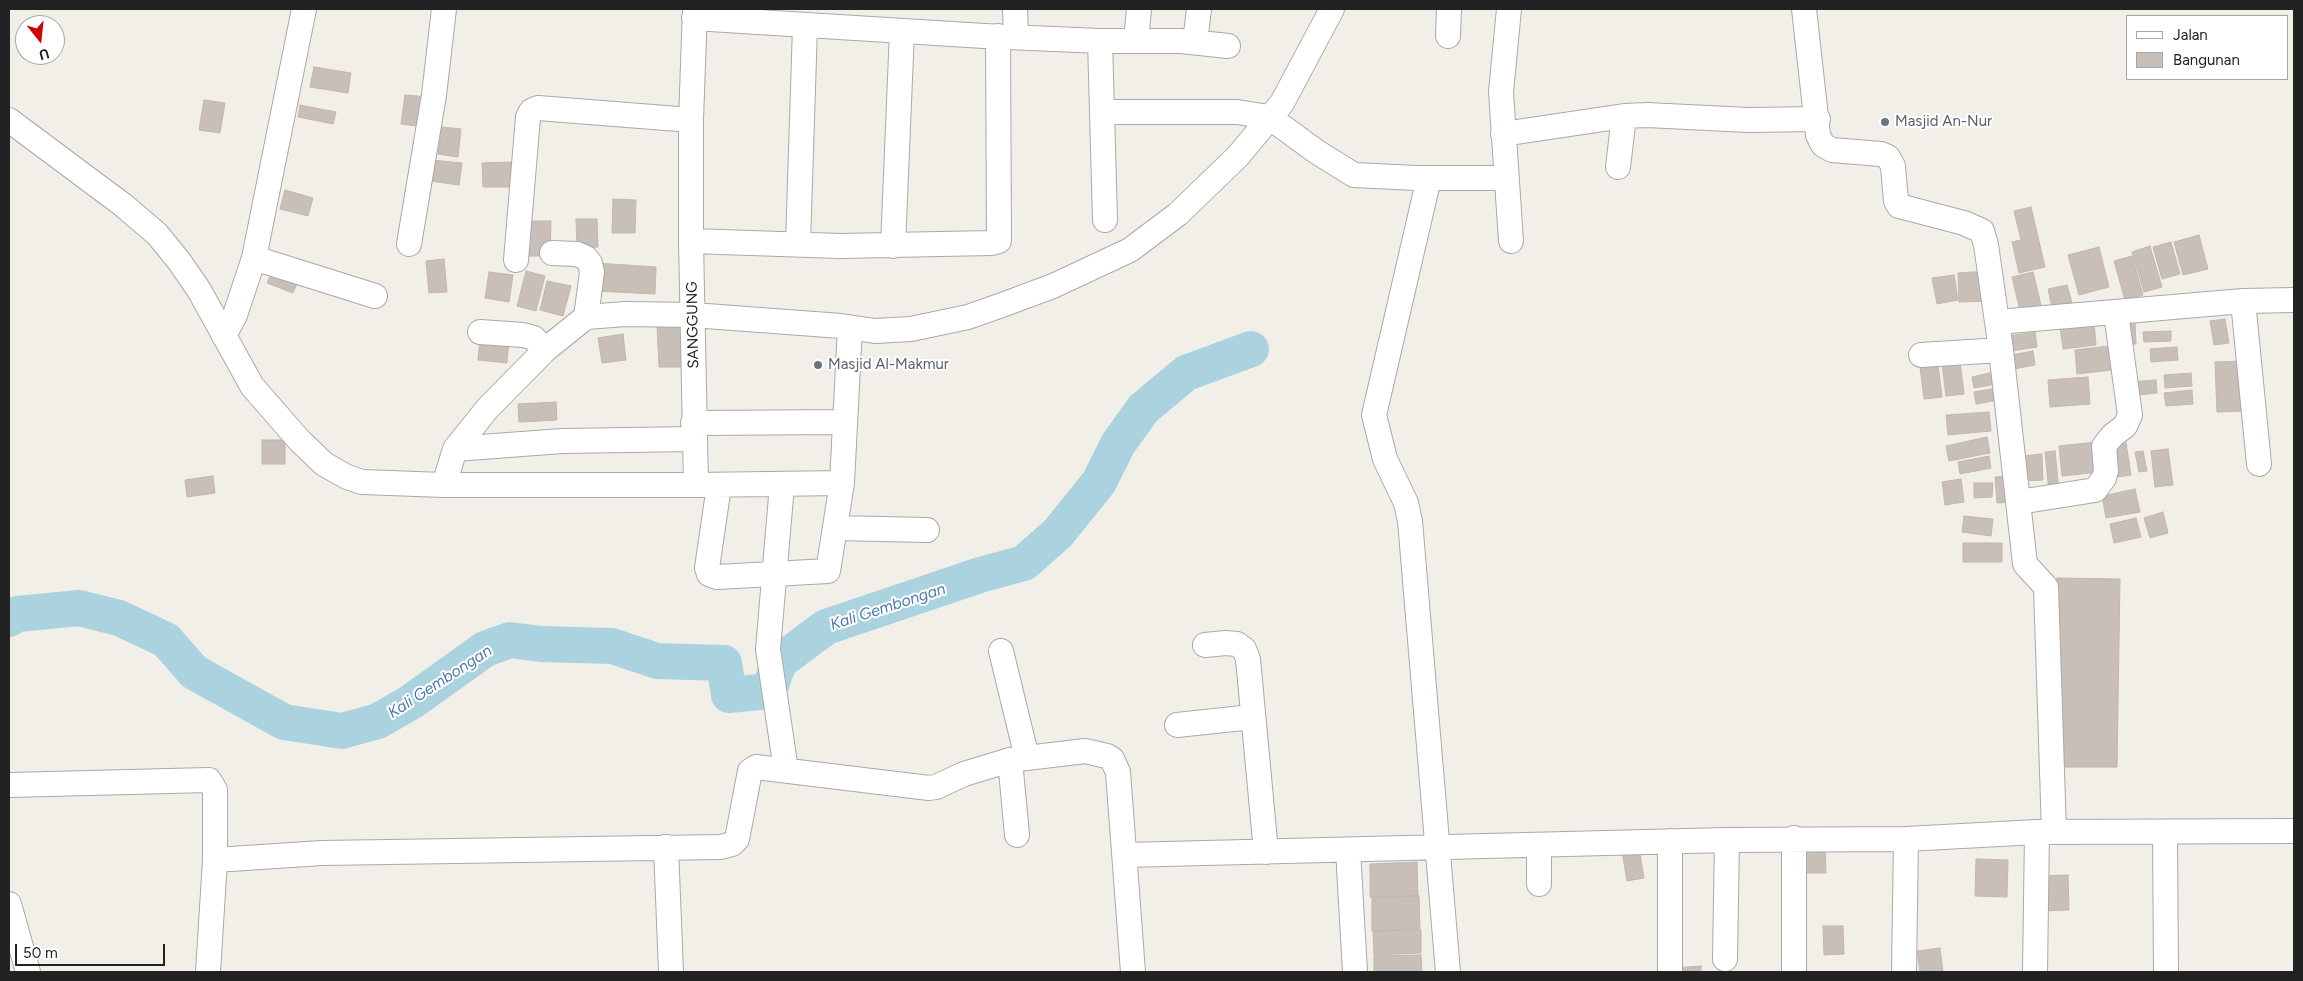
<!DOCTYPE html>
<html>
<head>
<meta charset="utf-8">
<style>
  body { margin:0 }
  #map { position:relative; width:2303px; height:981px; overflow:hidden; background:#f2efe9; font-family:Figtree,sans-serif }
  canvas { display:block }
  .frame { position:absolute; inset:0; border:10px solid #222; pointer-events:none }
  .legend { position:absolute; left:2126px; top:15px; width:162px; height:65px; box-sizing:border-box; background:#fff; border:1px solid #a7a7a7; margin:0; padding:6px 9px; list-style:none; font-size:15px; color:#222 }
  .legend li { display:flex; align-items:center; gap:10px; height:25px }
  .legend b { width:25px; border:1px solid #a7a7a7 }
  .north { position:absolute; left:15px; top:15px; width:50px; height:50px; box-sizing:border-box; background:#fff; border:1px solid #a7a7a7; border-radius:50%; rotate:164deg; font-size:14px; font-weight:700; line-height:20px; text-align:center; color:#222 }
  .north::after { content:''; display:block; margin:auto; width:18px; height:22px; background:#d40000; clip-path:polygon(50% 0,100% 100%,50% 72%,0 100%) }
  .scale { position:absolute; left:15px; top:944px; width:150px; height:22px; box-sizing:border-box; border:2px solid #222; border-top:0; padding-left:6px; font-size:15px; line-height:18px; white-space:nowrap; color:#222; -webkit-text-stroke:4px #fff; paint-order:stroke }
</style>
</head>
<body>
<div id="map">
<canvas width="2303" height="981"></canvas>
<div class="frame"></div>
<ul class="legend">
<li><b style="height:6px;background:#fff"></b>Jalan</li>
<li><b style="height:14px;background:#c7bfb8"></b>Bangunan</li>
</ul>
<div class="north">U</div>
<div class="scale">50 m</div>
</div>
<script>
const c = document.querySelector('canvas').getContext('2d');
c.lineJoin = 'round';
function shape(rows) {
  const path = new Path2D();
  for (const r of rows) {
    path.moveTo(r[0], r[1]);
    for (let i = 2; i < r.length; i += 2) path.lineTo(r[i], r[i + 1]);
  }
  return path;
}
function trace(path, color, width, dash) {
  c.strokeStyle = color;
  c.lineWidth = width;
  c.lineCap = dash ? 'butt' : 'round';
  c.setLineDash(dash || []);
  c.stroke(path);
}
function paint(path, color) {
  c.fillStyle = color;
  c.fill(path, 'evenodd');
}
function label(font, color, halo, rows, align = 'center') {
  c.font = font + ' Figtree,sans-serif';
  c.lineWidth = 4;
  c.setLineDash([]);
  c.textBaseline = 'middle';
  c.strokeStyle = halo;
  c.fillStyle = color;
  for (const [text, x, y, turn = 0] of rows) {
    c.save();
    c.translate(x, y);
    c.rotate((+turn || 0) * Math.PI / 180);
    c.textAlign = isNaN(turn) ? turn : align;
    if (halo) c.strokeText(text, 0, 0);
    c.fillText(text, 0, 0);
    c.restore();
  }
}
trace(shape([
  [9,619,17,614,79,608,119,618,166,640,194,672,284,722,342,731,378,721,411,702,485,649,510,640,541,644,612,646,657,661,724,663,729,695,769,691,779,662,826,627,980,575,1024,563,1058,533,1099,482,1118,444,1143,409,1186,373,1251,349]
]), '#aad3df', 36);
const building = shape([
  [314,67,351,73,348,93,310,87,314,67],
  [405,95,429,97,425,127,401,124,405,95],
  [204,100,225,103,220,133,199,130,204,100],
  [300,105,336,112,333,124,298,117,300,105],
  [442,127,461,129,458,157,438,154,442,127],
  [432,160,462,163,459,185,430,181,432,160],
  [514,162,515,187,483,187,482,163,514,162],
  [285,190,313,198,308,216,280,209,285,190],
  [613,199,636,200,635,233,612,233,613,199],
  [2031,207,2045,267,2019,273,2012,242,2021,240,2014,211,2031,207],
  [576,219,597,219,598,247,577,248,576,219],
  [523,221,551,221,550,256,522,256,523,221],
  [2199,235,2208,269,2183,275,2174,242,2199,235],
  [2171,242,2180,274,2162,279,2153,247,2171,242],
  [2150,246,2162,287,2144,292,2132,252,2150,246],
  [2099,247,2109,287,2079,295,2068,255,2099,247],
  [2132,256,2143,295,2125,300,2114,261,2132,256],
  [444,259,447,292,429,293,426,261,444,259],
  [596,263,656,267,655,294,595,291,596,263],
  [273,269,299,279,293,293,267,283,273,269],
  [526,271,545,276,536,311,517,306,526,271],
  [1989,271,1991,301,1959,302,1958,273,1989,271],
  [489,272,513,275,509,302,485,298,489,272],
  [2033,272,2041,305,2020,311,2012,277,2033,272],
  [1954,275,1958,300,1937,304,1932,278,1954,275],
  [547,281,571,286,563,316,540,310,547,281],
  [2067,285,2072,303,2052,308,2048,289,2067,285],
  [2225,319,2229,343,2214,345,2210,321,2225,319],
  [2094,322,2096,345,2063,349,2060,326,2094,322],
  [2135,322,2136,344,2122,344,2122,323,2135,322],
  [681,324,683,367,659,367,657,325,681,324],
  [2171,331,2171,341,2144,342,2143,332,2171,331],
  [2035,332,2037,347,2011,351,2009,336,2035,332],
  [623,334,626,360,602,363,598,338,623,334],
  [480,336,509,339,507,363,478,360,480,336],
  [2109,346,2112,370,2077,374,2075,350,2109,346],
  [2177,347,2178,360,2151,362,2150,349,2177,347],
  [2033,351,2035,365,2008,370,2006,356,2033,351],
  [2242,361,2244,411,2217,412,2215,362,2242,361],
  [1960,362,1964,394,1946,396,1942,364,1960,362],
  [1938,365,1942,397,1924,399,1920,367,1938,365],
  [1994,372,1996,384,1974,388,1972,377,1994,372],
  [2191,373,2192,386,2165,388,2164,375,2191,373],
  [2088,377,2090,404,2050,407,2048,380,2088,377],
  [2156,380,2157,393,2130,396,2129,382,2156,380],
  [1997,388,1999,400,1976,404,1974,392,1997,388],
  [2192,390,2193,404,2166,406,2164,393,2192,390],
  [556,402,557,420,519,422,518,404,556,402],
  [1989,412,1991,431,1948,435,1946,415,1989,412],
  [1987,437,1990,453,1949,461,1946,446,1987,437],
  [262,440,285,440,285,464,262,464,262,440],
  [2097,442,2100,472,2062,476,2059,446,2097,442],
  [2126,443,2131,475,2110,478,2105,446,2126,443],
  [2168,449,2173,485,2155,487,2151,451,2168,449],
  [2055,451,2059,491,2049,492,2045,452,2055,451],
  [2143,451,2147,471,2139,472,2135,452,2143,451],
  [2042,454,2043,480,2024,481,2023,456,2042,454],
  [1989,456,1991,468,1960,474,1958,462,1989,456],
  [213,476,215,493,187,497,185,480,213,476],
  [2011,476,2012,502,1997,503,1995,477,2011,476],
  [1961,479,1964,502,1945,505,1942,482,1961,479],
  [1974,483,1993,483,1992,497,1974,498,1974,483],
  [2135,489,2140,512,2106,518,2102,496,2135,489],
  [2163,512,2168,533,2150,538,2144,518,2163,512],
  [1964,516,1993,519,1991,536,1962,532,1964,516],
  [2136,518,2141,537,2114,543,2110,524,2136,518],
  [1963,543,2002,543,2002,562,1963,562,1963,543],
  [2057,578,2120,579,2117,767,2055,767,2057,578],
  [1638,842,1644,878,1627,881,1621,845,1638,842],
  [1825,844,1826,873,1798,873,1797,845,1825,844],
  [1976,859,2008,860,2007,897,1975,896,1976,859],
  [1417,862,1418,896,1370,897,1370,864,1417,862],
  [2068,875,2069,910,2042,911,2040,876,2068,875],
  [1419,896,1420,929,1372,931,1372,897,1419,896],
  [1823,926,1843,926,1844,954,1824,955,1823,926],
  [1421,930,1421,953,1374,955,1373,931,1421,930],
  [1940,948,1943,972,1920,972,1917,951,1940,948],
  [1421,955,1422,972,1374,972,1374,956,1421,955],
  [1701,966,1701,972,1675,972,1675,968,1701,966]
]);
paint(building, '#c7bfb8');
trace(building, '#c4b6ab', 1);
const minor = shape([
  [695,9,691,120,691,241,696,485,842,483],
  [1015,9,1016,36],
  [1509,9,1501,92,1511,241],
  [1804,9,1818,135,1823,145,1832,150,1881,154,1888,157,1893,166,1896,201,1899,206,1964,223,1982,231,1986,245,2001,350,2025,564,2046,587,2054,832],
  [694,18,984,36,1100,41,1181,41,1228,46],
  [1448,36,1449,9],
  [1136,40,1139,9],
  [1100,41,1102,112,1237,112,1269,117,1317,152,1354,175,1417,178,1506,178],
  [1195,42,1199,9],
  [1102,112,1105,220],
  [9,120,123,205,157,234,179,261,199,290,252,386,299,440,324,464,347,477,362,482,444,485],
  [1503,134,1624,116],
  [1618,167,1624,116,1647,115,1748,120,1818,119],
  [1429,178,1374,415,1385,459,1406,503,1410,521,1448,972],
  [691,241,840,246,992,243,999,241,998,36],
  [409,244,434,95,444,9],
  [798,244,805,26],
  [893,246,902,31],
  [552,253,577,254,586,258,590,263,592,272,586,317],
  [254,258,375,296],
  [516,260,528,117,531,111,538,108,691,120],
  [2243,301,2259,464],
  [1998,322,2243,301,2294,300],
  [480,332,523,335,534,338,545,350],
  [224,336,235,315,254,258,304,9],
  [1921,355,2001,350],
  [693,423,845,422],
  [455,449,562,441,694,439],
  [696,485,444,485,455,449,487,409,545,350,586,317,626,314,693,315,841,326,875,331,911,329,968,317,1002,305,1053,286,1130,250,1178,214,1238,156,1282,103,1332,9],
  [782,485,768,649,786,770],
  [719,486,707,568,709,574,717,577,828,571,842,483,850,328],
  [2019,502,2095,490,2104,478,2106,471,2104,446,2113,435,2125,426,2130,415,2116,313],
  [835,528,927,530],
  [1205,645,1226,643,1237,644,1244,649,1248,659,1266,852],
  [1001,651,1027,758],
  [1177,725,1252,717],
  [1010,760,1017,835],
  [9,785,209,780,215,790,215,860,208,972],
  [2165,833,2166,972],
  [666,847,671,972],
  [1348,850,1355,972],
  [1125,855,1727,840,1906,839,2037,832,2294,831],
  [215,860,322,853,721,847,732,844,737,839,750,771,756,767,929,788,936,787,964,774,1010,760,1085,751,1107,756,1112,759,1118,772,1133,972],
  [1539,884,1539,845],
  [9,904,28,972],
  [1725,959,1727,840],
  [1670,972,1670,841],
  [1794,972,1794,838],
  [1904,972,1906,839],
  [2035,972,2037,832]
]);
trace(minor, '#a9a9a9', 26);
trace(minor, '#fff', 24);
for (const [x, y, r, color] of [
  [1885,122,5,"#6b7280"],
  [818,365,5,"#6b7280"]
]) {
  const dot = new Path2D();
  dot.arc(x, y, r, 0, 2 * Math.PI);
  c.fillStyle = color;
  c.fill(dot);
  trace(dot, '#fff', 2);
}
label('15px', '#5b616d', '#fff', [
  ["Masjid An-Nur",1895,122],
  ["Masjid Al-Makmur",828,365]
], 'left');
label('15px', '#222', '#fff', [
  ["SANGGUNG",693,325,-91]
]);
label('italic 16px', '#4a7aab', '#fff', [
  ["Kali Gembongan",888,607,-18],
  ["Kali Gembongan",440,682,-33]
]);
</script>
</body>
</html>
